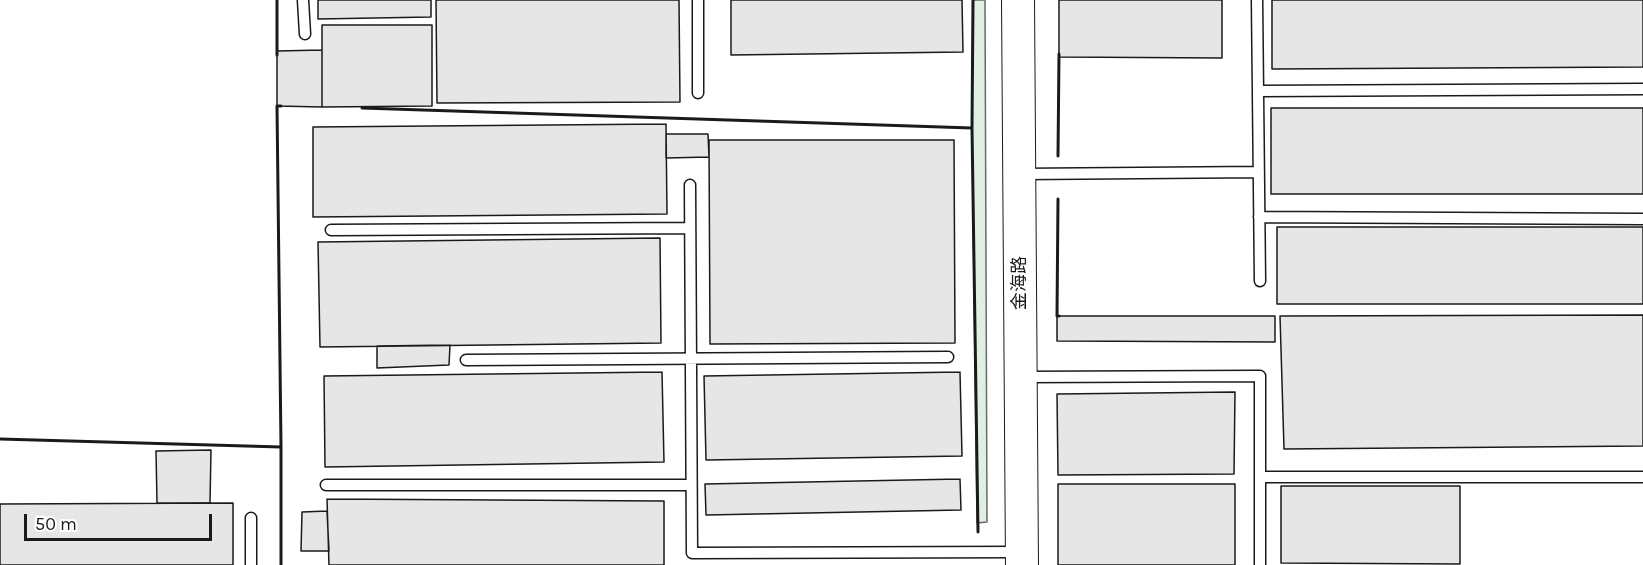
<!DOCTYPE html>
<html>
<head>
<meta charset="utf-8">
<style>
  body { margin:0 }
  #map { position:relative; width:1643px; height:565px; overflow:hidden; background:#fff; font-family:Karla,sans-serif }
  canvas { display:block }
  .scale { position:absolute; left:24px; top:514px; width:188px; height:27px; box-sizing:border-box; border:3px solid #1a1a1a; border-top:0; padding-left:8px; font-size:18px; line-height:21px; white-space:nowrap; color:#1a1a1a; -webkit-text-stroke:4px #fff; paint-order:stroke }
</style>
</head>
<body>
<div id="map">
<canvas width="1643" height="565"></canvas>
<div class="scale">50 m</div>
</div>
<script>
const c = document.querySelector('canvas').getContext('2d');
c.lineJoin = 'round';
function paint(path, color) {
  c.fillStyle = color;
  c.fill(path, 'evenodd');
}
function shape(rows) {
  const path = new Path2D();
  for (const r of rows) {
    path.moveTo(r[0], r[1]);
    for (let i = 2; i < r.length; i += 2) path.lineTo(r[i], r[i + 1]);
  }
  return path;
}
function trace(path, color, width, dash) {
  c.strokeStyle = color;
  c.lineWidth = width;
  c.lineCap = dash ? 'butt' : 'round';
  c.setLineDash(dash || []);
  c.stroke(path);
}
function label(font, color, halo, rows, align = 'center') {
  c.font = font + ' Karla,"Noto Sans SC",sans-serif';
  c.lineWidth = 4.5;
  c.setLineDash([]);
  c.textBaseline = 'middle';
  c.strokeStyle = halo;
  c.fillStyle = color;
  for (const [text, x, y, turn = 0] of rows) {
    c.save();
    c.translate(x, y);
    c.rotate((+turn || 0) * Math.PI / 180);
    c.textAlign = isNaN(turn) ? turn : align;
    if (halo) c.strokeText(text, 0, 0);
    c.fillText(text, 0, 0);
    c.restore();
  }
}
const green = shape([
  [973,0,985,0,987,522,977,523,972,128,973,0]
]);
paint(green, '#e0efe3');
trace(green, '#6a6a6a', 1.5);
const building = shape([
  [318,0,431,0,431,17,318,19,318,0],
  [436,0,679,0,680,102,437,103,436,0],
  [731,0,962,0,963,52,731,55,731,0],
  [1059,0,1222,0,1222,58,1059,57,1059,0],
  [1272,0,1643,0,1643,67,1272,69,1272,0],
  [322,25,432,25,432,106,322,107,322,25],
  [322,50,322,107,277,106,277,51,322,50],
  [1271,108,1643,108,1643,194,1271,194,1271,108],
  [666,124,667,214,313,217,313,127,666,124],
  [666,134,708,134,709,157,666,158,666,134],
  [709,140,954,140,955,343,710,344,709,140],
  [1277,227,1643,227,1643,304,1277,304,1277,227],
  [660,238,661,343,320,347,318,242,660,238],
  [1643,315,1643,446,1284,449,1280,316,1643,315],
  [1057,316,1275,316,1275,342,1057,341,1057,316],
  [450,345,449,365,377,368,377,346,450,345],
  [662,372,664,462,325,467,324,376,662,372],
  [960,372,962,456,706,460,704,376,960,372],
  [1235,392,1234,474,1058,475,1057,394,1235,392],
  [211,450,210,503,157,503,156,451,211,450],
  [960,479,961,510,706,515,705,484,960,479],
  [1058,484,1235,484,1235,565,1058,565,1058,484],
  [1281,486,1460,486,1460,564,1281,563,1281,486],
  [327,499,664,501,664,565,329,565,327,499],
  [233,503,233,565,0,565,0,504,233,503],
  [327,511,329,551,301,551,302,512,327,511]
]);
paint(building, '#e6e6e6');
trace(building, '#1a1a1a', 1.5);
const lane = shape([
  [303,0,305,34],
  [698,0,698,93],
  [1257,0,1260,281],
  [1258,91,1643,89],
  [1022,174,1259,172],
  [690,185,692,553,1019,552],
  [1259,217,1643,219],
  [331,230,690,228],
  [466,360,948,357],
  [1024,377,1260,376,1260,565],
  [1261,477,1643,477],
  [326,485,691,485],
  [251,518,251,565]
]);
const secondary = shape([
  [1018,0,1022,565]
]);
trace(lane, '#1a1a1a', 13);
trace(secondary, '#1a1a1a', 34);
trace(lane, '#fff', 10);
trace(secondary, '#fff', 32);
trace(shape([
  [277,0,277,55],
  [362,108,972,128,978,532],
  [972,128,973,0],
  [1058,156,1059,54],
  [1058,199,1057,316,1059,316],
  [0,439,281,447,281,565],
  [281,447,277,106,281,106]
]), '#1a1a1a', 3);
label('18px', '#1a1a1a', '#fff', [
  ["金海路",1020,283,-90]
]);
</script>
</body>
</html>
